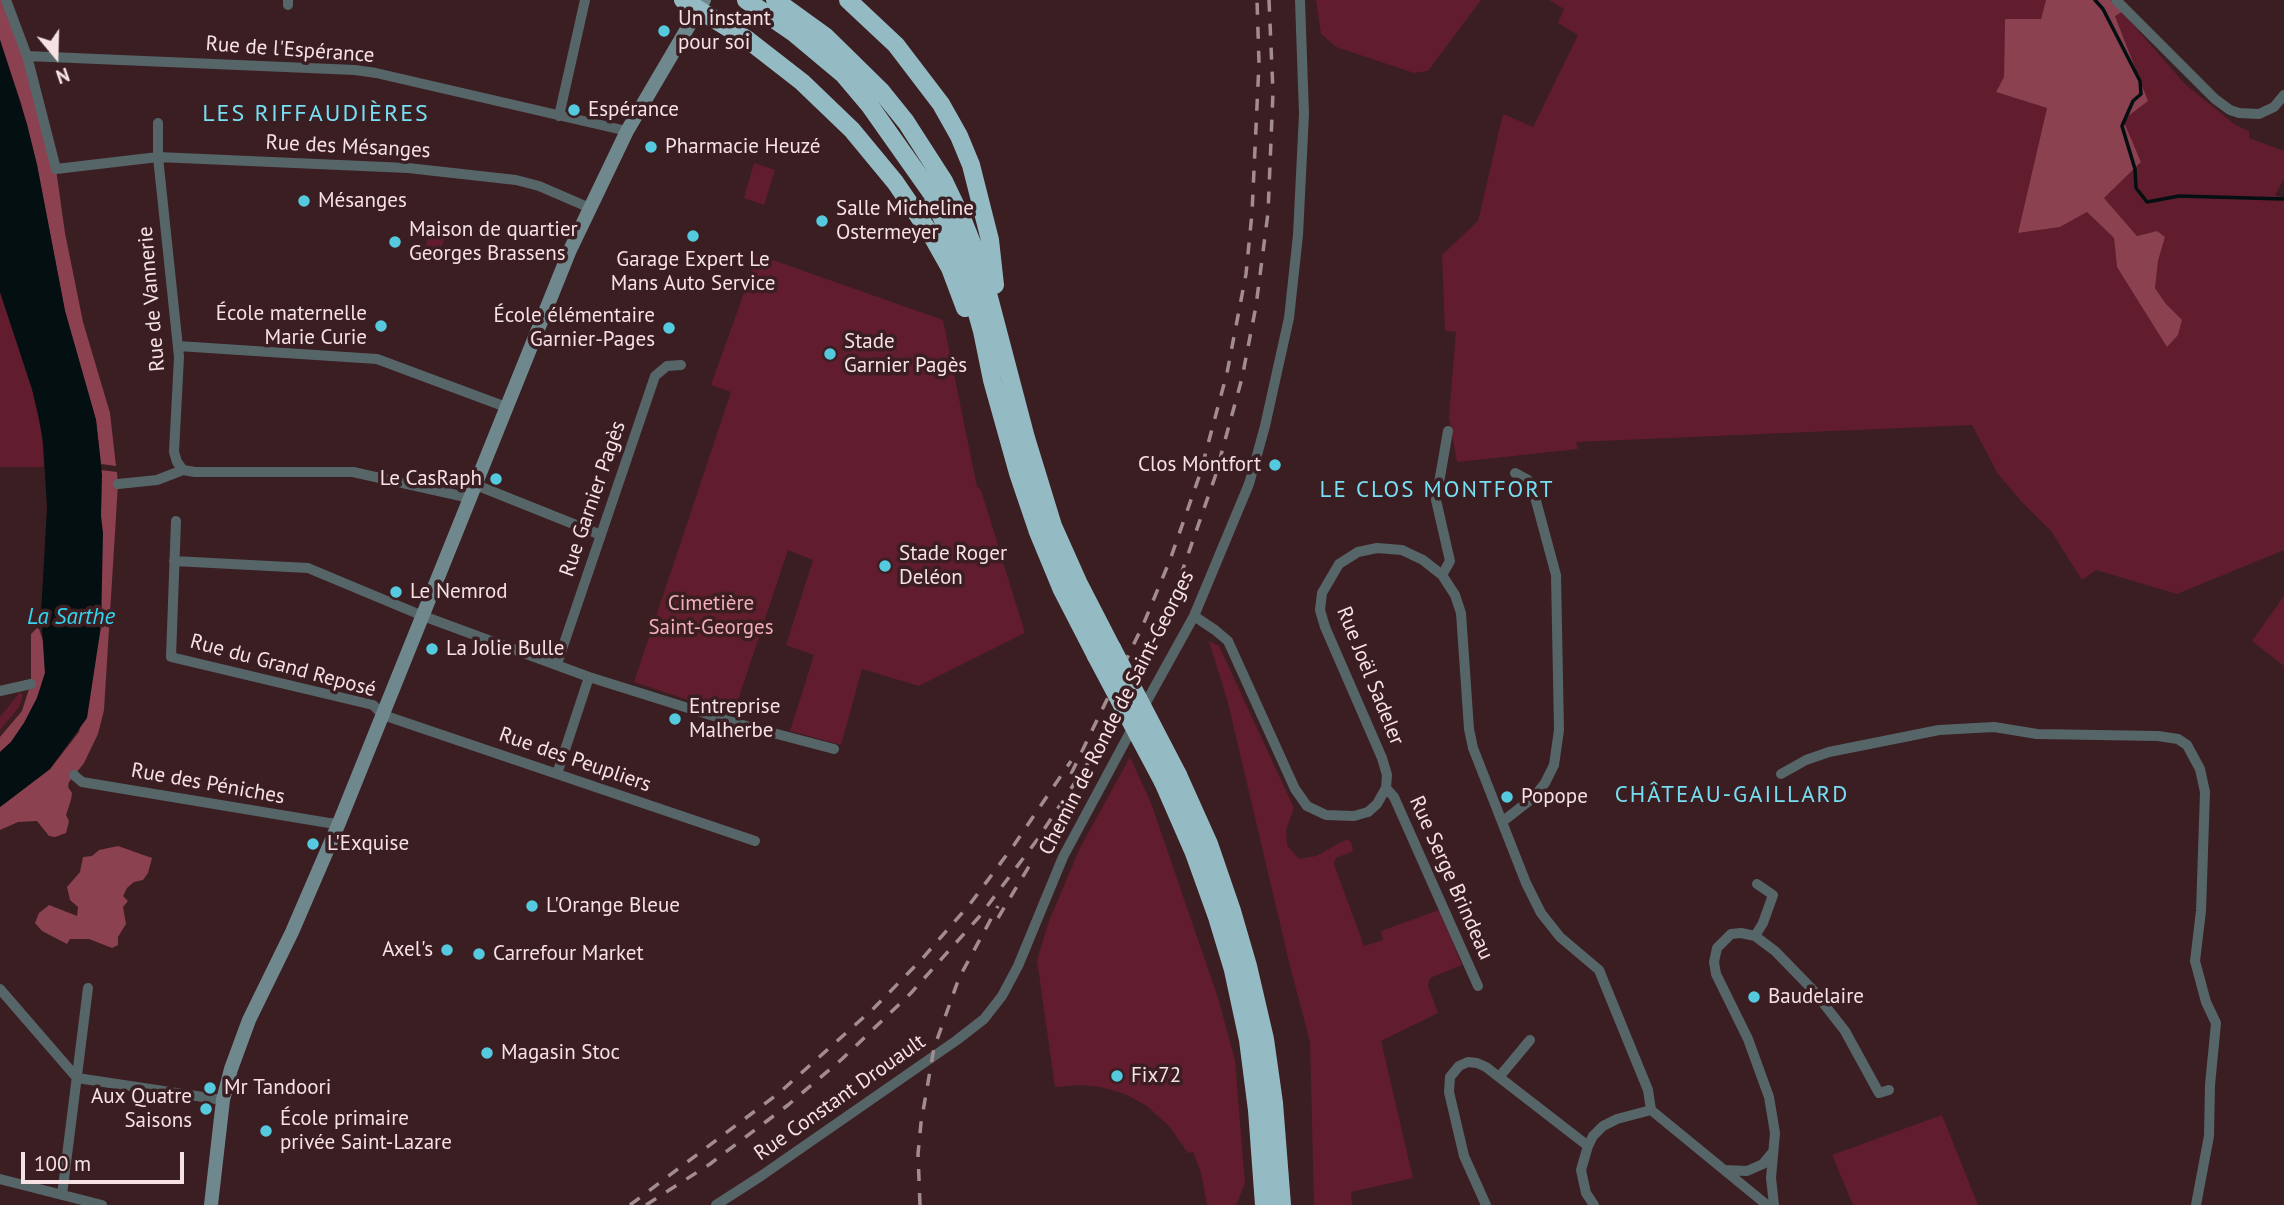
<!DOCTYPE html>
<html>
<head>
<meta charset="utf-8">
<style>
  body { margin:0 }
  #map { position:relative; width:2284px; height:1205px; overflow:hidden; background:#3a1e22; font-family:"PT Sans",sans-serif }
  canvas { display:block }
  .north { position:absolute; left:21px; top:21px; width:70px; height:70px; -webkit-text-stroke:5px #3a1e22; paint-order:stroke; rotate:161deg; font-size:19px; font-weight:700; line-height:28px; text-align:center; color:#f6e2e5 }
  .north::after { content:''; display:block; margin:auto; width:24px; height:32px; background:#f6e2e5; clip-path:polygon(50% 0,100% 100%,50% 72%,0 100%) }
  .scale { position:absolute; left:21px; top:1152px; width:163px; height:32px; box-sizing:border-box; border:4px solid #f6e2e5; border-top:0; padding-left:9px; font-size:21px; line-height:24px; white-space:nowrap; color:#f6e2e5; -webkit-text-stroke:5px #3a1e22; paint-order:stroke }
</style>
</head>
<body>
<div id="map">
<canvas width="2284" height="1205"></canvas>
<div class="north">N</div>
<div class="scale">100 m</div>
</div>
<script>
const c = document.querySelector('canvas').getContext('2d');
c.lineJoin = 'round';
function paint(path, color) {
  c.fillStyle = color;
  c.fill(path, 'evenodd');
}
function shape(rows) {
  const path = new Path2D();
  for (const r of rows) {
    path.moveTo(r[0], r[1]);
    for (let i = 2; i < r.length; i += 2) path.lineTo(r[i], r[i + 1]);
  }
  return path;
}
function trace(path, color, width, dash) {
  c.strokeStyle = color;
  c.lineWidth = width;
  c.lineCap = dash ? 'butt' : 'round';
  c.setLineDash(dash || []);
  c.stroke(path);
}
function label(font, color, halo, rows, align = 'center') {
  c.font = font + ' "PT Sans",sans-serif';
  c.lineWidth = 7;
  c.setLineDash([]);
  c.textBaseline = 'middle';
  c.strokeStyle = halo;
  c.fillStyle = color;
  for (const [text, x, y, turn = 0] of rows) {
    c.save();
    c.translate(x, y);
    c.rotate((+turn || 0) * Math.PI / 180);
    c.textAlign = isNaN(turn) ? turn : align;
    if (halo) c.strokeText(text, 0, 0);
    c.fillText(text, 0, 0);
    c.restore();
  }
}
paint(shape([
  [1316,0,1481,0,1428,71,1414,73,1336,47,1321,34],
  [1549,0,2046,0,2041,19,2005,20,2004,77,1996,92,2047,108,2018,233,2060,227,2087,212,2114,238,2117,267,2139,300,2181,320,2166,304,2155,288,2158,261,2165,237,2157,231,2137,236,2104,198,2141,162,2122,120,2125,41,2115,16,2122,12,2185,84,2234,124,2249,131,2249,138,2284,151,2284,179,2275,195,2284,199,2284,550,2177,594,2096,570,2082,580,2051,531,2021,501,1998,474,1972,425,1576,442,1578,449,1457,462,1449,418,1456,332,1445,331,1442,255,1478,221,1503,114,1533,127,1578,35,1558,23,1564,9],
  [754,163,775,170,764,205,744,198],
  [434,220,449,225,440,252,425,247],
  [753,253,943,320,977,487,981,490,1025,633,919,686,862,669,841,745,790,731,814,655,786,645,813,560,788,550,733,715,634,682,731,392,711,385,755,262],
  [0,292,33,393,42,433,44,467,0,467],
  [2284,596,2284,666,2252,641],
  [1209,641,1219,646,1294,808,1286,830,1287,845,1299,859,1316,856,1347,839,1351,842,1353,851,1336,858,1334,864,1364,946,1383,940,1381,931,1439,910,1462,965,1430,978,1428,986,1438,1013,1381,1041,1413,1178,1351,1192,1352,1205,1314,1205,1310,1042,1289,962,1228,703],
  [20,692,23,695,19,707,0,730,0,717],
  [1130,757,1151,803,1218,998,1235,1060,1245,1184,1236,1205,1207,1205,1201,1173,1193,1152,1188,1153,1169,1126,1147,1106,1125,1094,1101,1087,1080,1085,1055,1087,1037,960,1049,921,1080,848],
  [1942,1115,1978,1205,1853,1205,1832,1155]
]), '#611d2d');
paint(shape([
  [0,0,6,0,56,169,65,233,83,322,110,413,116,466,101,464,96,420,65,311,37,165,21,103,0,40],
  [2046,0,2110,0,2122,12,2115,16,2148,101,2123,120,2141,162,2104,198,2137,236,2157,231,2165,237,2158,261,2155,288,2166,304,2182,320,2178,335,2167,347,2117,267,2114,238,2087,212,2060,227,2018,233,2047,108,1996,92,2004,77,2005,19,2041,19],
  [101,470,117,472,118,484,104,710,98,734,84,763,69,782,68,787,72,793,71,800,66,815,69,821,66,833,55,837,49,836,37,821,18,822,0,830,0,807,50,769,79,732,101,626],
  [37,628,39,629,44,643,45,673,37,698,24,723,11,742,0,752,0,737,22,711,27,695,31,684,31,634],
  [118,846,152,858,148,873,143,880,134,882,127,888,123,896,128,901,123,907,126,924,118,937,118,945,112,948,89,939,70,939,67,944,42,931,35,923,39,913,49,905,77,916,78,907,70,900,67,887,80,872,83,857,92,856,99,850]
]), '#8b4150');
paint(shape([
  [0,40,27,124,37,165,65,311,96,420,102,475,101,516,103,533,101,626,87,718,50,769,0,807,0,752,11,742,24,723,37,698,45,673,41,614,47,508,43,442,39,419,32,389,0,292]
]), '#030f11');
trace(shape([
  [2095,0,2103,9,2140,81,2141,94,2133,101,2122,126,2135,169,2136,188,2147,202,2179,196,2284,199]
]), '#030f11', 3.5);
trace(shape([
  [6,0,27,56,56,169,158,157,408,168,516,180,539,186,590,208],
  [2116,0,2215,99,2230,110,2239,113,2259,114,2274,107,2284,95],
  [288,5,288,0],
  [27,56,355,70,376,73,627,131],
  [559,116,585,0],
  [158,123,158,157,179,357,174,452,177,462,183,470],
  [178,346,377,359,506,407],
  [118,484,157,480,183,470,195,472,353,472,470,498],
  [476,485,601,535],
  [176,521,171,657,373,705,383,715,755,841],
  [174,561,308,568,423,616,589,677,739,724,834,749],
  [1442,575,1450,561,1436,500,1448,431],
  [1194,616,1215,630,1228,641,1295,789,1307,806,1326,815,1354,816,1368,812,1377,804,1386,788,1387,775,1382,758,1325,627,1320,610,1322,593,1339,564,1358,552,1377,548,1402,550,1423,560,1442,575,1455,595,1461,613,1469,729,1473,748,1526,883,1541,913,1560,937,1599,970,1648,1090,1651,1110],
  [557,664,655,376,667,366,681,365],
  [0,691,31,684],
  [1143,708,1194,616,1249,484,1265,426,1289,318,1298,235,1304,114,1300,0],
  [557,774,589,677],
  [1781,774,1806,760,1829,752,1939,730,1994,727,2037,734,2158,736,2178,739,2187,745,2200,769,2205,792,2201,911,2195,961,2206,1002,2216,1023,2210,1085,2209,1136,2196,1205],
  [74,775,82,782,329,823,339,823],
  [1386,788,1394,797,1478,986],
  [1502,822,1534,797,1545,783,1554,765,1559,730,1556,575,1532,486,1528,480,1515,473],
  [1755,936,1763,923,1773,895,1757,884],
  [0,989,77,1078,223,1100],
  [1500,1076,1530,1040],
  [1725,1170,1747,1171,1763,1164,1772,1153],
  [0,1179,102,1205],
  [62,1195,88,988],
  [716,1205,761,1176,957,1040,984,1019,1002,996,1018,966,1063,857,1134,725],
  [1486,1205,1464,1156,1449,1092,1450,1077,1459,1066,1468,1062,1477,1063,1486,1067,1588,1146],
  [1594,1205,1586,1193,1581,1170,1588,1146,1593,1136,1603,1126,1617,1119,1651,1110,1767,1205],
  [1774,1205,1771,1178,1775,1133,1769,1097,1748,1039,1716,974,1714,962,1717,948,1731,934,1741,933,1755,936,1775,951,1813,990,1845,1031,1879,1093,1889,1090]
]), '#566568', 10);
trace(shape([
  [211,1205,223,1100,231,1069,249,1020,292,932,339,823,570,250,627,131,704,0]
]), '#6f888d', 14);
trace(shape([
  [683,0,748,40,802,82,852,130,895,182,932,236,950,268,965,308],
  [746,0,794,33,843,74,870,106,930,191,964,267,982,331,992,380,1018,473,1038,532,1062,590,1096,656],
  [775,0,825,36,881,91,906,122,944,181,964,223,980,263,1026,438,1053,526,1078,582,1112,648],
  [848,0,896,45,941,104,959,136,971,165,990,240,995,285],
  [1178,775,1209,844,1232,911,1248,966,1265,1039,1274,1103,1282,1205],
  [1163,782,1194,853,1217,917,1233,970,1248,1040,1257,1110,1264,1205]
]), '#94bbc3', 18);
trace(shape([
  [1071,774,1143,625,1170,560,1200,474,1227,373,1246,274,1252,213,1259,63,1257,0],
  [998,918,1034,858],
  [630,1205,779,1093,874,1008,921,960,970,904,1014,845,1071,761],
  [646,1205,710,1164,788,1105,842,1059,911,993,979,917,1037,840,1090,760,1128,694,1163,620,1184,566,1215,477,1242,378,1256,306,1268,213,1273,92,1269,0],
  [920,1205,918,1154,921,1123,934,1048,959,978,998,906]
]), '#a38c8f', 3.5, [12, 12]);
trace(shape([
  [1112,648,1178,775],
  [1096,656,1163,782]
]), '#94bbc3', 18);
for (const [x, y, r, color] of [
  [664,31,7,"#55cadf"],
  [574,110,7,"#55cadf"],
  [651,147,7,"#55cadf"],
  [304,201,7,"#55cadf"],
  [822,221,7,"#55cadf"],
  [693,236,7,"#55cadf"],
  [395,242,7,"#55cadf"],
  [381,326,7,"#55cadf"],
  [669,328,7,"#55cadf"],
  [830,354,7,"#55cadf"],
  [1275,465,7,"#55cadf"],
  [496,479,7,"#55cadf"],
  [885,566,7,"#55cadf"],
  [396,592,7,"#55cadf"],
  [432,649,7,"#55cadf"],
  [675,719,7,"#55cadf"],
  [1507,797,7,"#55cadf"],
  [313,844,7,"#55cadf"],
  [532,906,7,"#55cadf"],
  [447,950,7,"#55cadf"],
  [479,954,7,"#55cadf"],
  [1754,997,7,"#55cadf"],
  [487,1053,7,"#55cadf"],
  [1117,1076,7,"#55cadf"],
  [210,1088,7,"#55cadf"],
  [206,1109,7,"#55cadf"],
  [266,1131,7,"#55cadf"]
]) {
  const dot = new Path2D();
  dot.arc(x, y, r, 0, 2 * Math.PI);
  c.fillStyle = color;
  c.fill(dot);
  trace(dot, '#3a1e22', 2.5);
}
label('21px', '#f6e2e5', '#3a1e22', [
  ["Un instant",678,19],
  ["pour soi",678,43],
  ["Espérance",588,110],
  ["Pharmacie Heuzé",665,147],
  ["Mésanges",318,201],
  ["Salle Micheline",836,209],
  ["Ostermeyer",836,233],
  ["Maison de quartier",409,230],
  ["Georges Brassens",409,254],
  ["Garage Expert Le",693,260,"center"],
  ["Mans Auto Service",693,284,"center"],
  ["École maternelle",367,314,"right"],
  ["Marie Curie",367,338,"right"],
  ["École élémentaire",655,316,"right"],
  ["Garnier-Pages",655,340,"right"],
  ["Stade",844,342],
  ["Garnier Pagès",844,366],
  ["Clos Montfort",1261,465,"right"],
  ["Le CasRaph",482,479,"right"],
  ["Stade Roger",899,554],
  ["Deléon",899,578],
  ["Le Nemrod",410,592],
  ["La Jolie Bulle",446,649],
  ["Entreprise",689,707],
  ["Malherbe",689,731],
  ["Popope",1521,797],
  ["L'Exquise",327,844],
  ["L'Orange Bleue",546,906],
  ["Axel's",433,950,"right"],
  ["Carrefour Market",493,954],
  ["Baudelaire",1768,997],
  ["Magasin Stoc",501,1053],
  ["Fix72",1131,1076],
  ["Mr Tandoori",224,1088],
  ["Aux Quatre",192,1097,"right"],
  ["Saisons",192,1121,"right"],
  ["École primaire",280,1119],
  ["privée Saint-Lazare",280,1143]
], 'left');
label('21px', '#f6e2e5', '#3a1e22', [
  ["Rue de l'Espérance",290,50,4],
  ["Rue des Mésanges",348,147,3],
  ["Rue de Vannerie",152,299,-95],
  ["Rue Garnier Pagès",593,499,-71],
  ["Rue du Grand Reposé",283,666,15],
  ["Rue Joël Sadeler",1370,676,68],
  ["Chemin de Ronde de Saint-Georges",1117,713,-63],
  ["Rue des Peupliers",575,760,19],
  ["Rue des Péniches",208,784,10],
  ["Rue Serge Brindeau",1451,878,66],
  ["Rue Constant Drouault",840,1098,-35]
]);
label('21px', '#f2afb9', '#3a1e22', [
  ["Cimetière",711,604],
  ["Saint-Georges",711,628]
]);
c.letterSpacing = '2px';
label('23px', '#77dff3', '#3a1e22', [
  ["LE CLOS MONTFORT",1437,490],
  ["CHÂTEAU-GAILLARD",1732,795]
]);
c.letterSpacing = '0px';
label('italic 23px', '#33d6f1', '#3a1e22', [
  ["La Sarthe",71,617]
]);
c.letterSpacing = '2px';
label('24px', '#77dff3', '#3a1e22', [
  ["LES RIFFAUDIÈRES",316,114]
]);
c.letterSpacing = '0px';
</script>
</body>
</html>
